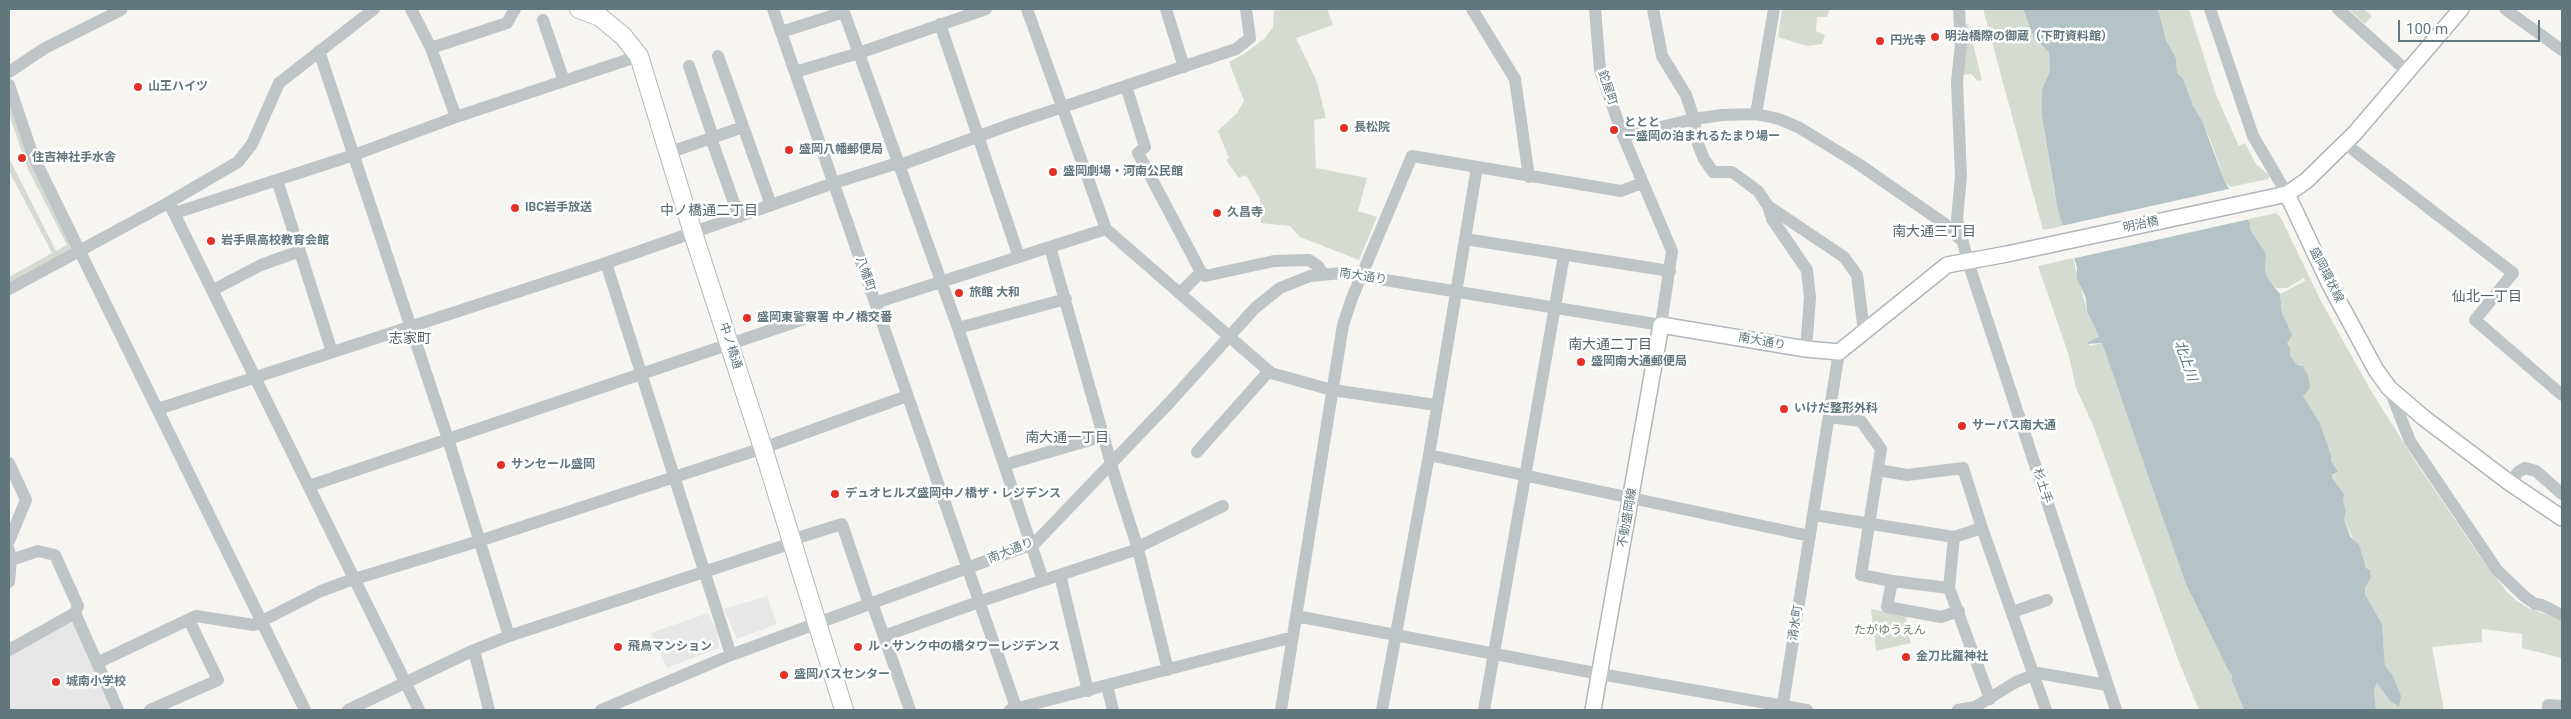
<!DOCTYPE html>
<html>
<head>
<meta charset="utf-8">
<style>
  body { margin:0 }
  #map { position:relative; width:2571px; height:719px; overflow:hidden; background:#f6f5f2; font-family:Roboto,sans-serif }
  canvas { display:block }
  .frame { position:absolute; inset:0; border:10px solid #61767d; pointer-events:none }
  .scale { position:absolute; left:2398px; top:20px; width:142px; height:22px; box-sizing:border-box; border:2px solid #61767d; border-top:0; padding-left:6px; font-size:15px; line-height:18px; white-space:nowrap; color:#61767d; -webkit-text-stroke:4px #fff; paint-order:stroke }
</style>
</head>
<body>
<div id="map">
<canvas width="2571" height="719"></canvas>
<div class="frame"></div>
<div class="scale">100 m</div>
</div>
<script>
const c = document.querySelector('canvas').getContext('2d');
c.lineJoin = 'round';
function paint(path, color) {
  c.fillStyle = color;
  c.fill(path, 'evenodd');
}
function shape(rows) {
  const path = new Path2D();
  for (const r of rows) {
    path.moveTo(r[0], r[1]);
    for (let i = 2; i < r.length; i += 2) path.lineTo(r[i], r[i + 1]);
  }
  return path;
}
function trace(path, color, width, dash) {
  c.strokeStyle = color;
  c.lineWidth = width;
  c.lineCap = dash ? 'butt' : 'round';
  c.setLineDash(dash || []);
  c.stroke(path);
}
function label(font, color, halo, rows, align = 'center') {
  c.font = font + ' Roboto,"Noto Sans JP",sans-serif';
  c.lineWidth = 5;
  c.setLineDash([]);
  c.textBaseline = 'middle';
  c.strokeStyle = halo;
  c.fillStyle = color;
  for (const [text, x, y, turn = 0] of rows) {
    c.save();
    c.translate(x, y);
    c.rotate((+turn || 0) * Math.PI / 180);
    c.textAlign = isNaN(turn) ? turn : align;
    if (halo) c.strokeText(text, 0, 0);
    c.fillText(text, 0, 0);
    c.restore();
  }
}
paint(shape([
  [767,596,777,624,737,639,724,609],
  [708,613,717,631,719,648,667,668,651,633],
  [68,620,76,620,115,710,9,710,9,654]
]), '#e6e7e6');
paint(shape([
  [1274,9,1327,9,1333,25,1296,38,1317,82,1326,118,1314,120,1316,168,1367,178,1358,211,1377,217,1359,260,1300,237,1290,226,1261,223,1260,199,1246,175,1239,178,1226,160,1229,158,1218,131,1237,113,1244,101,1229,62,1244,54,1265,38,1273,27],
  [1782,9,1830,9,1827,17,1817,17,1816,31,1825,35,1822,44,1807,46,1778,37],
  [1983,9,2023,9,2034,38,2049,52,2050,71,2042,89,2042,117,2055,196,2064,226,2043,230],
  [2158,9,2189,9,2216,95,2239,146,2245,143,2256,164,2270,176,2268,179,2230,187,2225,182,2211,141,2193,106,2183,78,2177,73,2176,58,2166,40],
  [2348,9,2364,9,2372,16,2365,24],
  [1968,24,1982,80,1978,81,1971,74,1962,75,1965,25],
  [9,104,28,160,73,248,9,282,9,277,52,253,9,171,9,158,56,251,67,245,27,167,9,114],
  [2276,213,2280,216,2321,301,2370,389,2415,461,2479,555,2507,592,2518,602,2530,609,2562,619,2562,658,2522,648,2522,634,2482,629,2482,642,2432,647,2444,710,2376,710,2374,690,2377,683,2395,705,2396,683,2385,666,2382,624,2365,594,2365,588,2371,578,2344,519,2346,510,2332,478,2332,475,2338,473,2331,461,2331,455,2320,423,2303,396,2310,389,2301,364,2296,364,2290,355,2290,347,2287,344,2289,339,2282,313,2280,294,2305,281,2304,278,2287,288,2276,288,2268,279,2265,271,2266,257,2262,246,2250,229,2248,219],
  [2073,258,2087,311,2099,337,2088,342,2090,346,2102,343,2185,582,2228,670,2232,675,2232,681,2244,710,2199,710,2179,662,2093,425,2076,388,2068,353,2038,266],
  [1871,609,1907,616,1906,626,1911,643,1876,651]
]), '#d6dbd1');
paint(shape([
  [2023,9,2158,9,2166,40,2176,58,2177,73,2183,78,2193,106,2202,121,2225,182,2250,223,2250,229,2264,250,2266,257,2265,271,2268,279,2280,294,2282,313,2292,335,2287,344,2290,347,2290,355,2296,364,2303,366,2309,378,2310,389,2303,396,2320,423,2331,455,2331,461,2338,472,2332,475,2332,478,2344,494,2343,501,2346,510,2344,519,2350,536,2359,545,2366,568,2370,570,2371,578,2365,588,2365,594,2382,624,2385,666,2393,676,2401,696,2399,707,2390,701,2377,683,2374,690,2376,710,2244,710,2232,681,2232,675,2228,670,2185,582,2102,343,2088,344,2088,342,2099,337,2087,311,2086,298,2077,279,2077,267,2058,211,2042,117,2042,89,2050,71,2049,52,2034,38]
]), '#b4c4c6');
paint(shape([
  [2233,188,2250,219,2071,259,2061,226]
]), '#f6f5f2');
const major = shape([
  [2287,194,2330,285,2376,370,2389,388,2424,418,2510,483,2562,518],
  [1593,710,1661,325,1806,349,1839,352,1947,265,2007,254,2287,194,2306,181,2355,133,2461,9]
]);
const highway = shape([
  [579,9,600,17,623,36,639,56,693,233,763,448,844,710]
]);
trace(major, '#b0b6b9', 18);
trace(highway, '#b2b7b9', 20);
trace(shape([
  [411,9,431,48,456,117],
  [773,9,1017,710],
  [1027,9,1106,229,1271,373,1332,390,1436,405],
  [1166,9,1184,67],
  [1472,9,1515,79,1529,177],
  [1653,9,1662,56,1686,95,1694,119,1698,144,1704,159,1713,172,1732,172,1758,191,1768,206,1772,219,1807,270,1810,298,1806,349],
  [1959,9,1961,44,1957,82,1961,176,1957,219,1968,262,2116,710],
  [2210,9,2253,136,2287,194],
  [2338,9,2408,72],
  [2505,9,2562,50],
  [543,20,564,81],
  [940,24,1019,257],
  [781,32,844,12,958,328,1043,580],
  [431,48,507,23,515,9],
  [319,51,448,439,509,636],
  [718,56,771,205],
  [689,66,713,137],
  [9,72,45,48,121,10],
  [795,72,859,53,986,9],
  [9,85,33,156,305,710],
  [1126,86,1145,147,1138,153,1201,272],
  [1756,114,1774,9],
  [1623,136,1694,119,1722,115,1756,114,1779,119,1798,127,1857,163,1945,224,1960,239],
  [711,138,739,217],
  [2343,142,2513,273,2475,320,2562,395],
  [668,153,743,127],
  [277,180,332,352],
  [169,203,419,710],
  [1768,206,1844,257,1857,275,1864,332],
  [175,213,354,155,456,117,639,56],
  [1465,239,1670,271],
  [1050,247,1114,474,1138,549,1168,670],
  [606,263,731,655],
  [9,289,166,204,238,162,252,144,279,83,374,9],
  [213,290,261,265,300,251],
  [1180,293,1201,272,1205,276,1274,261,1309,260,1318,266,1323,274],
  [875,303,1106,229],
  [958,328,1066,299],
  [2389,388,2410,441,2497,570,2524,596,2535,604,2542,605,2562,615],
  [158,409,606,263,834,183,898,163,903,164,1012,124,1236,49,1250,38,1246,9],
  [1829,417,1861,421,1881,449,1861,575,1892,581,1887,607,1941,617,1959,611],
  [1197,452,1269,371],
  [1429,455,1810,536],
  [9,463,26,500,9,541],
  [1004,465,1104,436],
  [1878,470,1907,475,1963,468,1982,528],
  [2510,483,2518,472,2525,468,2536,471,2562,494],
  [309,486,810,317],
  [1814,515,1954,537,1949,588,1990,699],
  [1954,537,1982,528,2046,710],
  [791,540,842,524,869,604],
  [1138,547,1223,506],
  [9,550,11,560,38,551,55,555,78,606,75,613,9,650],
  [1060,575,1088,691],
  [1892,581,1949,588],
  [9,582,11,560],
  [872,603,910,710],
  [2012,612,2047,600],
  [75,613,118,710],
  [1296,616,1600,674,1807,710],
  [884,636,984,600,1138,549],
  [474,650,489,710],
  [97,663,196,616,254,625,321,591,348,581,479,541,763,448,907,396],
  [1107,686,1113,710],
  [150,710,218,680,189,620],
  [348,710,474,650,509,636,792,543],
  [601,710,731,655,1035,543,1170,402,1255,308,1280,288,1310,276,1342,273,1661,325,1672,251,1623,136,1600,70,1595,9],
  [1010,710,1293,637],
  [1281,710,1343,325,1352,298,1412,156,1621,191,1642,183],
  [1382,710,1429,455,1477,167],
  [1484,710,1564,255],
  [1782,710,1839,352],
  [1958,710,1975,707,2016,682,2038,673,2107,685],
  [2548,710,2548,705,2562,706]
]), '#bfc4c6', 12);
trace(major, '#fff', 15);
trace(highway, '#fff', 18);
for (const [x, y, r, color] of [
  [1935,37,5,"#e23026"],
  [1880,41,5,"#e23026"],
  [138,87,5,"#e23026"],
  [1344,128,5,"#e23026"],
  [1614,130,5,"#e23026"],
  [789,150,5,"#e23026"],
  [22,158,5,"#e23026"],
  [1053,172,5,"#e23026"],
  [515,208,5,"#e23026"],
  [1217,213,5,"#e23026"],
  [211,241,5,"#e23026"],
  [959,293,5,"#e23026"],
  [747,318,5,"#e23026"],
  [1581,362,5,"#e23026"],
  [1784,409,5,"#e23026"],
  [1962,426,5,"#e23026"],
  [501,465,5,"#e23026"],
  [835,494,5,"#e23026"],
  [618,647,5,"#e23026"],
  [858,647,5,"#e23026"],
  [1906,657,5,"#e23026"],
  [784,675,5,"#e23026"],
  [56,682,5,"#e23026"]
]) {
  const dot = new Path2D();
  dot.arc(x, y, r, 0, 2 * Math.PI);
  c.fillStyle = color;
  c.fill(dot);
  trace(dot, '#fff', 2);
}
label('bold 12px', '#61767d', '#fff', [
  ["明治橋際の御蔵（下町資料館）",1945,37],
  ["円光寺",1890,41],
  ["山王ハイツ",148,87],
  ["ととと",1624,123],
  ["ー盛岡の泊まれるたまり場ー",1624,137],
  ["長松院",1354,128],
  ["盛岡八幡郵便局",799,150],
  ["住吉神社手水舎",32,158],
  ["盛岡劇場・河南公民館",1063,172],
  ["IBC岩手放送",525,208],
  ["久昌寺",1227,213],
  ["岩手県高校教育会館",221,241],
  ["旅館 大和",969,293],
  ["盛岡東警察署 中ノ橋交番",757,318],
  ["盛岡南大通郵便局",1591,362],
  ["いけだ整形外科",1794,409],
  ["サーパス南大通",1972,426],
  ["サンセール盛岡",511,465],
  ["デュオヒルズ盛岡中ノ橋ザ・レジデンス",845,494],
  ["飛鳥マンション",628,647],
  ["ル・サンク中の橋タワーレジデンス",868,647],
  ["金刀比羅神社",1916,657],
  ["盛岡バスセンター",794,675],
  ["城南小学校",66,682]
], 'left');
label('12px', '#61767d', '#fff', [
  ["鉈屋町",1607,88,71],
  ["明治橋",2141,225,-12],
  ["八幡町",865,274,71],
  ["盛岡環状線",2326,275,63],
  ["南大通り",1363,277,9],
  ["南大通り",1762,342,10],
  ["中ノ橋通",730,346,72],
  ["杉土手",2042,486,72],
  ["不動盛岡線",1628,518,-80],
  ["南大通り",1011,551,-22],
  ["清水町",1796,623,-81]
]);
label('12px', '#6c7b64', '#fff', [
  ["たがゆうえん",1890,631]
]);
label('14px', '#536368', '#fff', [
  ["中ノ橋通二丁目",709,211],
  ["南大通三丁目",1934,232],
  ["仙北一丁目",2487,297],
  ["志家町",410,339],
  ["南大通二丁目",1610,345],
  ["南大通一丁目",1067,438]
]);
label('italic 14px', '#5b7679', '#fff', [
  ["北上川",2185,361,71]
]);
</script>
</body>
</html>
